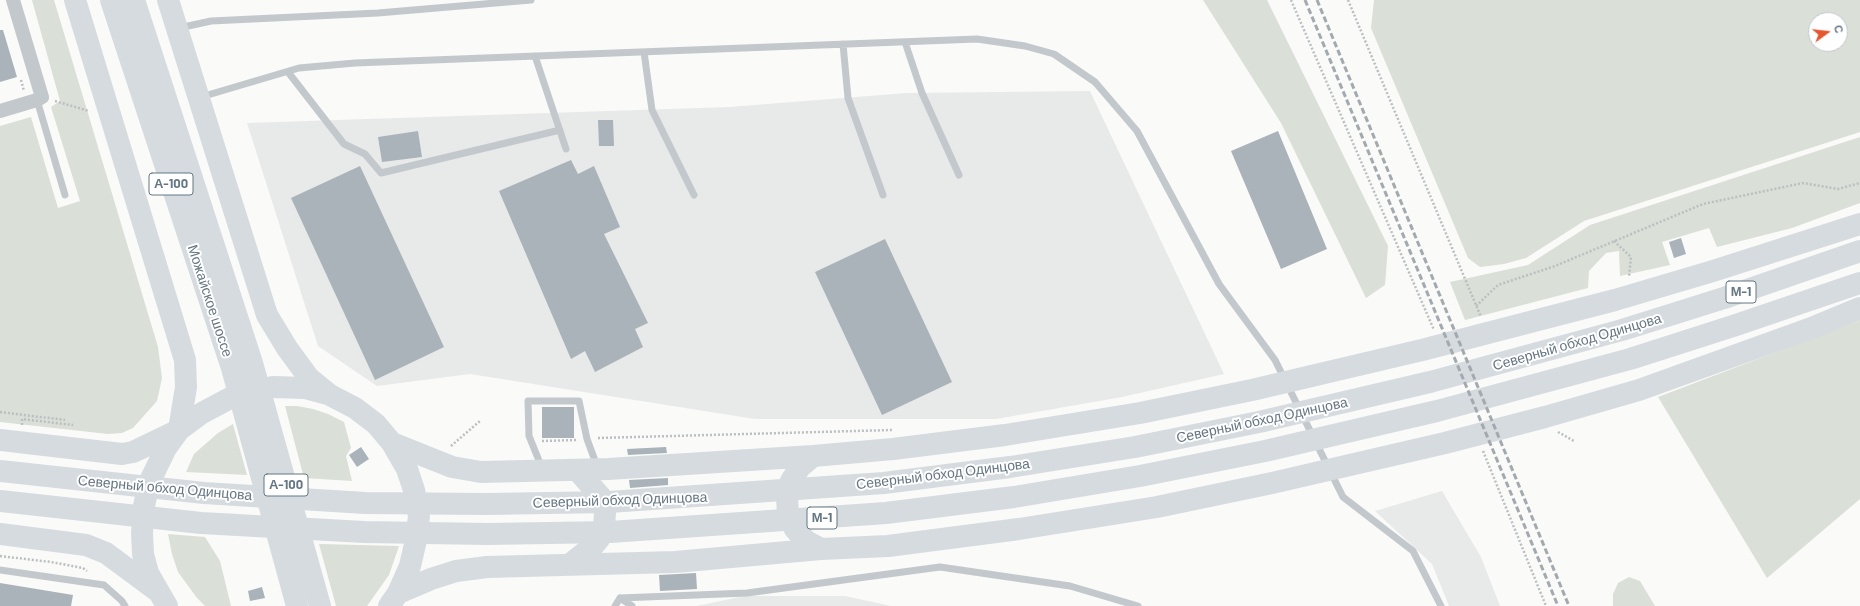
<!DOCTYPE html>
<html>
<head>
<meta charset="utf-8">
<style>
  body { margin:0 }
  #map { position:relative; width:1860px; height:606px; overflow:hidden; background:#fafaf8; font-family:Barlow,sans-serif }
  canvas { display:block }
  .north { position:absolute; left:1808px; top:12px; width:40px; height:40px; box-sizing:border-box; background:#fff; border:1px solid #c1c8cd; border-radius:50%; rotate:75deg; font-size:11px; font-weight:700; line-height:16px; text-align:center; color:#657683 }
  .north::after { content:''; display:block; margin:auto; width:14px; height:18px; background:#e4572e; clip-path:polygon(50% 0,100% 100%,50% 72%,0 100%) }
</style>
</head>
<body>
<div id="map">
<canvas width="1860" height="606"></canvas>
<div class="north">С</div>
</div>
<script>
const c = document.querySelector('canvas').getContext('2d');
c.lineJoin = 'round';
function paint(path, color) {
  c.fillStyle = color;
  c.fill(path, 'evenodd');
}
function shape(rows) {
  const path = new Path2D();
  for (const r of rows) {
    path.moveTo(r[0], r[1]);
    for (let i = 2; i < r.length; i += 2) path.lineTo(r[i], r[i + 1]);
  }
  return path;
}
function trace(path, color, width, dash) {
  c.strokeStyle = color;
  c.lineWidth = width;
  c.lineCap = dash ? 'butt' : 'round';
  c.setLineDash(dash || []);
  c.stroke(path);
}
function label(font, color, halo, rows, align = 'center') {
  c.font = font + ' Barlow,sans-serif';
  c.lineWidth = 4;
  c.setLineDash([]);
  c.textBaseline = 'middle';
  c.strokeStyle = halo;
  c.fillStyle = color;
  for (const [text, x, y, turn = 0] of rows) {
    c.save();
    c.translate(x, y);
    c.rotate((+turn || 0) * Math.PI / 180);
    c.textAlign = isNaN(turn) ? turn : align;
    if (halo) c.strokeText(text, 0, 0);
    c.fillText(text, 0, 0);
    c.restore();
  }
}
paint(shape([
  [1090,91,1224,374,1122,397,996,419,755,419,470,374,377,386,318,346,247,123,729,107,907,93],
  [1442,491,1481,557,1500,606,1449,606,1432,564,1375,511],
  [744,596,845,596,891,606,697,606]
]), '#e8e9e9');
paint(shape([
  [32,0,54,0,158,347,162,378,157,401,133,428,122,433,108,434,0,422,0,126,31,117,58,208,80,201,51,107,60,101],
  [1203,0,1267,0,1388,246,1385,285,1366,298,1281,123],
  [1374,0,1860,0,1860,132,1584,221,1526,258,1504,264,1480,267,1468,258,1371,28],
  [1816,20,1840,20,1840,44,1816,44],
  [1860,137,1860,203,1792,228,1717,247,1709,228,1662,242,1670,265,1620,276,1619,251,1606,253,1589,271,1588,288,1465,320,1450,282,1528,265,1590,225],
  [1860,320,1860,499,1767,578,1658,397],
  [285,406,297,406,313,409,328,414,344,422,351,448,346,456,352,481,304,478],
  [233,424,247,475,186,472,194,454,218,433],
  [168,534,205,537,220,561,231,606,205,606,197,598,178,572,172,554],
  [319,544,399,546,389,575,367,606,336,606],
  [1629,577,1640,581,1655,606,1613,606,1613,594,1618,583]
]), '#dadfd7');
paint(shape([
  [0,30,3,30,17,77,0,82],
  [598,120,613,120,614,146,599,146],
  [418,131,422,157,382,162,378,137],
  [1278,131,1327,249,1281,269,1231,151],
  [571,160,578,174,594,166,620,227,604,234,648,323,635,329,643,347,595,372,585,351,571,359,499,191],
  [360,166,444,347,375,380,291,198],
  [1681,238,1686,254,1674,258,1669,242],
  [885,239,952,382,882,415,815,272],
  [542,407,574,407,574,438,542,438],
  [361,447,369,459,357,467,349,455],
  [666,447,667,453,628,455,627,449],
  [668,478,668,485,630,488,629,480],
  [696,573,697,589,660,591,659,575],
  [0,583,73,595,71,606,0,606],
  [262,587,265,598,250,601,248,591]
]), '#aab3b9');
trace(shape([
  [1291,0,1434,330],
  [1348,0,1481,317],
  [21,80,24,91],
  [55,101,89,111],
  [1614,241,1631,257,1629,277],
  [1476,306,1498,285,1555,266,1703,204,1803,183,1838,189,1860,183],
  [0,412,65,420],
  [22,425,22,419,73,425],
  [1558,432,1574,441],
  [598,438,892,430],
  [542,441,577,440],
  [451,446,480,421],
  [1483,451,1546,606],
  [0,556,51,562,83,568,87,571]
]), '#bbbfc2', 2.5, [2, 2]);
trace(shape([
  [179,28,211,21,378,13,531,0],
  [905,42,922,93,959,175],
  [843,44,848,98,883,195],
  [644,52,652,110,694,195],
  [535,56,566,149],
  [288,72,344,144,365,154,381,173,560,130],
  [201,97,299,68,355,63,977,39,1025,46,1054,54,1095,82,1137,131,1219,284,1275,360,1343,497,1413,551,1441,606],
  [37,100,65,195],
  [542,468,529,436,528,401,579,401,587,439,597,466],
  [0,570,104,585,122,601,125,606],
  [620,598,747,593,940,567,1070,586,1138,606],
  [620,598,632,606],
  [615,606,620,598]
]), '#c3c8cc', 7);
trace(shape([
  [0,111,37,100,42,97,13,0]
]), '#c3c8cc', 14);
trace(shape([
  [75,0,185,360,186,387,179,430,166,448,149,483,144,506,142,533,143,554,148,573,167,606],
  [111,0,232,368,297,606],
  [134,0,252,363,320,606],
  [168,0,267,315,287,348,309,378,330,395,355,408,376,424,392,443,407,469,414,490,419,516,416,540,410,566,398,593,389,606],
  [0,440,122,454,133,452,179,430,202,413,234,396,273,387,305,388,327,394],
  [392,443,452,467,481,472,608,469,813,456,893,449,1005,435,1140,413,1252,390,1422,350,1615,300,1713,271,1860,224],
  [813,456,800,467,791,481,787,497,788,514,795,529,806,541,821,549],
  [0,534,86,545,106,553,156,590],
  [569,565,594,545,599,539,604,527,605,513,601,497,577,470],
  [398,593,431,579,456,571,487,567,675,562,821,549,888,546,1019,529,1157,507,1272,483,1445,443,1545,417,1639,390,1814,327,1860,308]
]), '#d6dbdf', 22);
trace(shape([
  [0,471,204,493,365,503,487,504,609,502,884,483,1010,467,1135,447,1259,422,1430,382,1622,330,1724,298,1860,251],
  [0,501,201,523,364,532,487,534,610,532,886,513,1014,497,1140,476,1265,451,1437,411,1630,359,1733,326,1860,283]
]), '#d6dbdf', 22);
trace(shape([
  [1305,0,1558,606],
  [1317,0,1569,606]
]), '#a2aab0', 3, [6, 3]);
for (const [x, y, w] of [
  [171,184,44],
  [1741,292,30],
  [286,485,44],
  [822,518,30]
]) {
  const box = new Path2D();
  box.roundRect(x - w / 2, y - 11, w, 22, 3);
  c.fillStyle = '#fff';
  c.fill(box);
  trace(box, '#657683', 1);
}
label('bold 13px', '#657683', null, [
  ["А-100",171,184],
  ["М-1",1741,292],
  ["А-100",286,485],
  ["М-1",822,518]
]);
label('14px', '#657683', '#fff', [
  ["Можайское шоссе",210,301,72],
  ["Северный обход Одинцова",1577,342,-16],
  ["Северный обход Одинцова",1262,420,-12],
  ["Северный обход Одинцова",943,474,-7],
  ["Северный обход Одинцова",165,488,5],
  ["Северный обход Одинцова",620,500,-2]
]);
</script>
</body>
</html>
